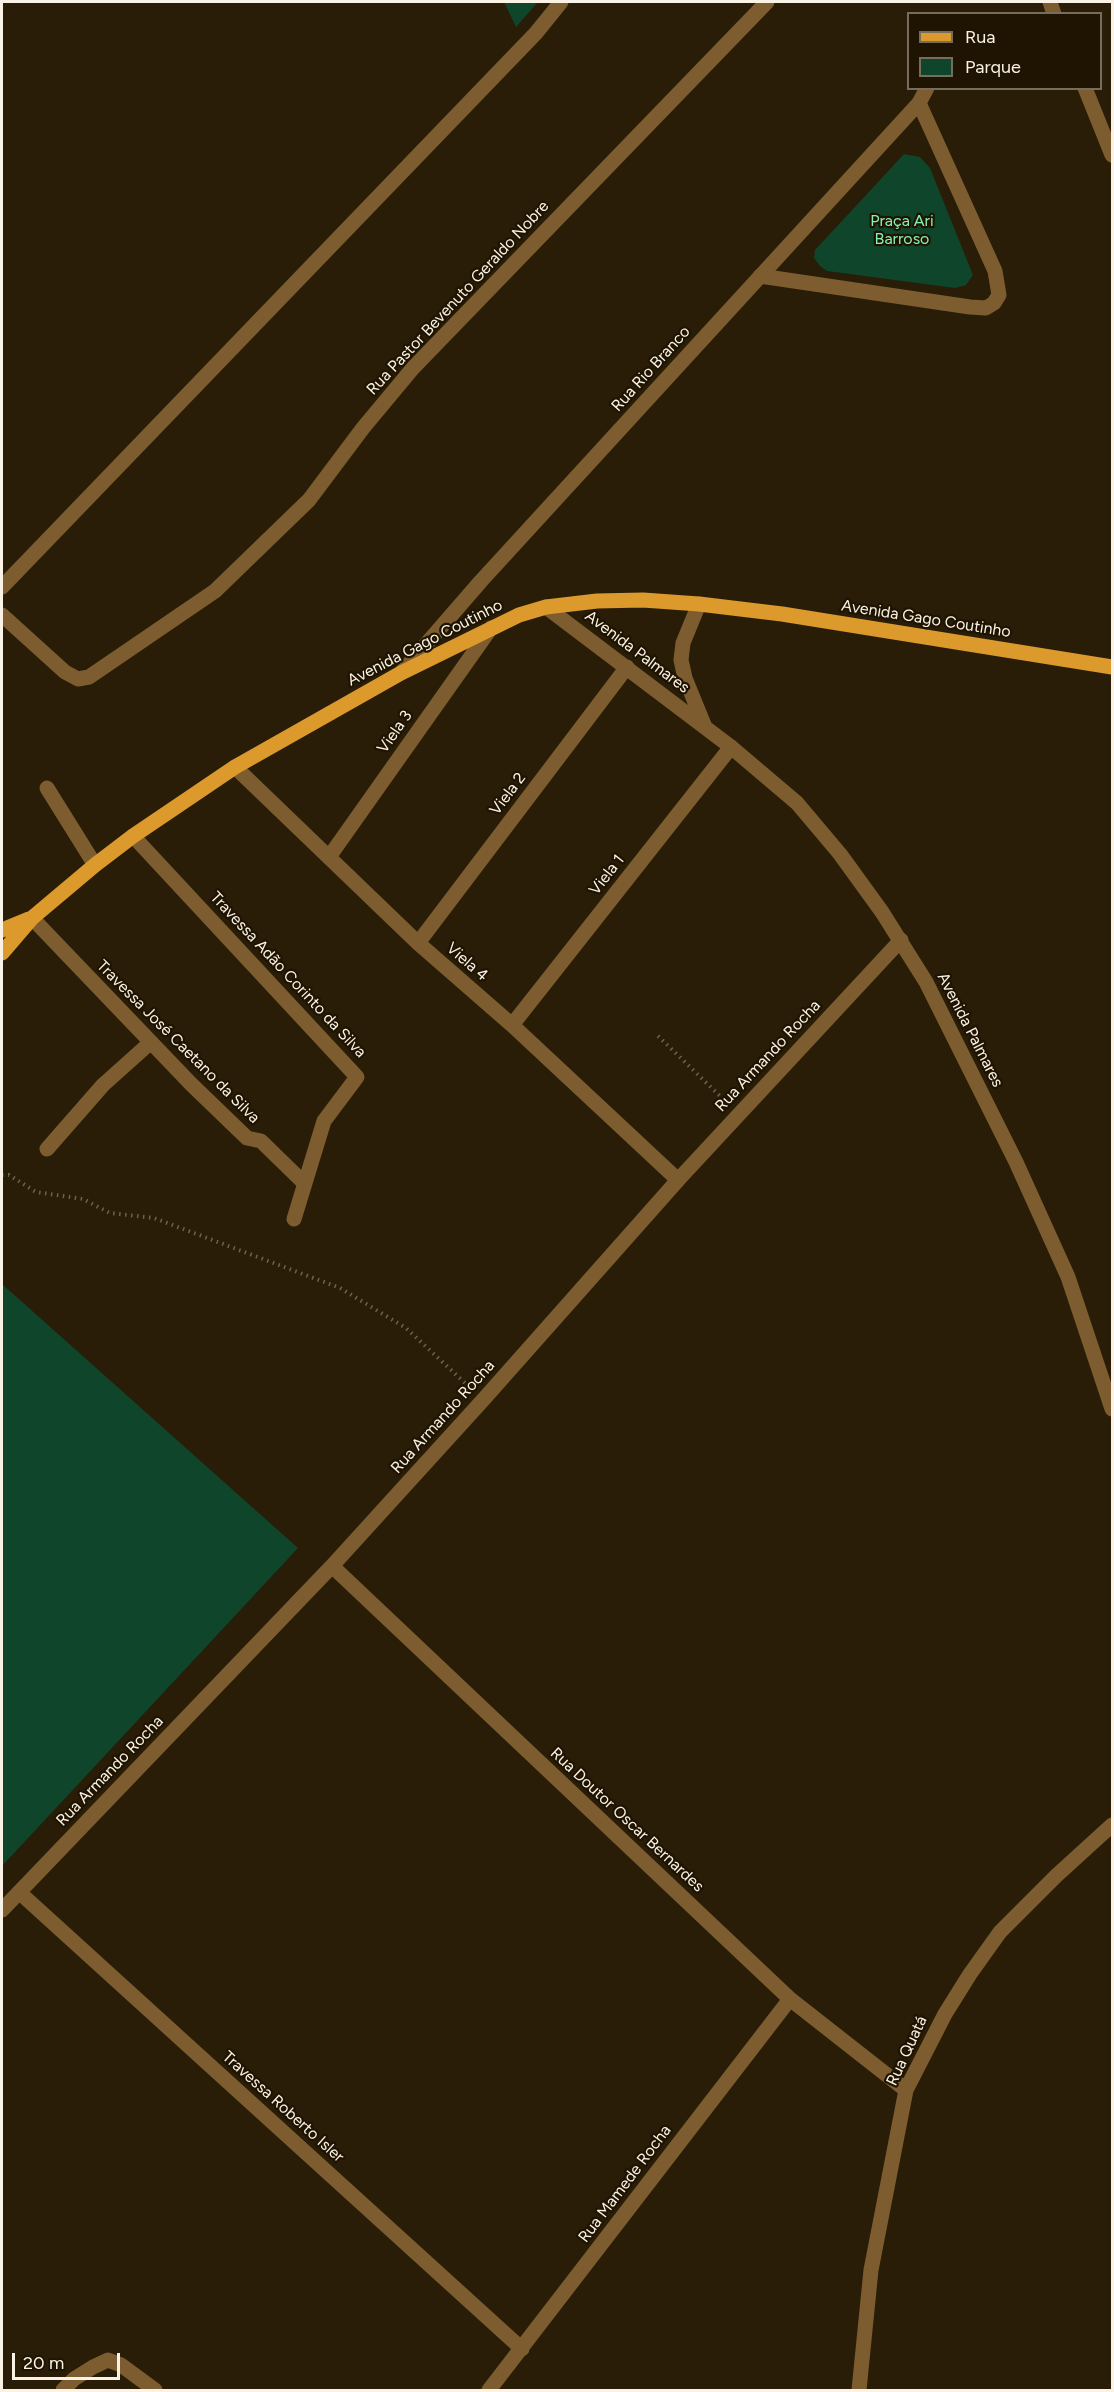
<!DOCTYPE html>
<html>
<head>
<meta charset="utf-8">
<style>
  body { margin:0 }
  #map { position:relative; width:1114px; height:2392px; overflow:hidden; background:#291d07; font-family:Figtree,sans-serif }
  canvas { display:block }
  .frame { position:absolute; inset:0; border:3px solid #faf2e4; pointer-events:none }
  .legend { position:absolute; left:907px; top:12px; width:195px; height:78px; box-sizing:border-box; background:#1f1401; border:2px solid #776d5c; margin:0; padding:8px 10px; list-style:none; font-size:18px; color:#faf2e4 }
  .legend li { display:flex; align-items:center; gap:12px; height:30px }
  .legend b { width:30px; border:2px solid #776d5c }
  .scale { position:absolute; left:12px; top:2353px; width:108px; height:27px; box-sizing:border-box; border:3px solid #faf2e4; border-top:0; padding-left:8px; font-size:18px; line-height:21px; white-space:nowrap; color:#faf2e4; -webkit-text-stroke:4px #1f1401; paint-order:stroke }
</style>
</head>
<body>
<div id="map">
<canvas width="1114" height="2392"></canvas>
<div class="frame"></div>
<ul class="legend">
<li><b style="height:8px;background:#dc9a2c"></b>Rua</li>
<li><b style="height:16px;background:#0f452a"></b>Parque</li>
</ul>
<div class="scale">20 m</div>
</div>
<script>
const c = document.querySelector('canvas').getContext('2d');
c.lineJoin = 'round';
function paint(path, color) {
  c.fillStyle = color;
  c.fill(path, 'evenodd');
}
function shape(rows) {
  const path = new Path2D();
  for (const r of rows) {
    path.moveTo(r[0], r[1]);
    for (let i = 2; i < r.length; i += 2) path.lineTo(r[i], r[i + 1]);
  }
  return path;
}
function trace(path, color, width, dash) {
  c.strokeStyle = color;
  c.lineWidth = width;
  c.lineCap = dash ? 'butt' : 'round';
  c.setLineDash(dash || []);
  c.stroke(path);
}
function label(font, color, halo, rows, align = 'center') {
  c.font = font + ' Figtree,sans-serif';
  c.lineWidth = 4.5;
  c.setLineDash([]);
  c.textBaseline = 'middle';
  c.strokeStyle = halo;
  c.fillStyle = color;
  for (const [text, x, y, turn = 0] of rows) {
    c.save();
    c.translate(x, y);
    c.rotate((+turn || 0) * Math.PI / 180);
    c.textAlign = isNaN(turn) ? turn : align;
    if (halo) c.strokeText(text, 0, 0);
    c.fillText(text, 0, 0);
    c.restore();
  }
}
paint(shape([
  [504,2,538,2,516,27],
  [904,154,920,157,930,168,973,275,966,285,955,288,827,271,820,266,814,258,815,250],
  [2,1284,298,1548,2,1866]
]), '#0f452a');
trace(shape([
  [658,1036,721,1097],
  [2,1175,9,1175,36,1192,83,1199,110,1213,154,1218,340,1288,406,1328,465,1383]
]), '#6d624f', 4, [1.5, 4.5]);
trace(shape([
  [235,767,418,943,512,1025,678,1180],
  [47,788,95,865],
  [133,836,357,1077,324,1121,294,1219],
  [329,857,491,628],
  [32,918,191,1084,247,1138,261,1141,304,1183],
  [418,943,627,667],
  [512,1025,731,747],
  [47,1149,103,1085,151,1042]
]), '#7d5d30', 15);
trace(shape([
  [1050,2,1054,14],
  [1085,88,1112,155],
  [760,276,970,307,986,308,994,303,999,295,995,271,919,103],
  [2,587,536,33,561,2],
  [2,615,65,672,78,679,89,677,215,591,309,500,363,428,413,368,767,2],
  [402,672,481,581,919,103,927,88],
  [332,1566,790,1999,906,2090],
  [19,1892,522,2349],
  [2,1910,332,1566,483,1400,678,1180,901,940],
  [63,2390,74,2379,93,2367,108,2360,121,2365,155,2390],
  [489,2390,790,1999],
  [859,2390,871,2270,906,2090,945,2014,970,1974,1000,1932,1056,1876,1112,1825]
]), '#7d5d30', 15);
trace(shape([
  [699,604,683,643,681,660,685,678,705,727],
  [546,607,731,747,797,803,840,854,882,912,926,982,1016,1162,1068,1277,1112,1409]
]), '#7d5d30', 15);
trace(shape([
  [2,930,29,919],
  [2,953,32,918,95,865,133,836,235,767,401,673,519,615,546,607,597,601,643,600,699,604,782,614,1112,667]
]), '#dc9a2c', 15);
label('16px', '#83f2b3', '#1f1401', [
  ["Praça Ari",902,221],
  ["Barroso",902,239]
]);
label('16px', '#faf2e4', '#1f1401', [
  ["Rua Pastor Bevenuto Geraldo Nobre",458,298,-47],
  ["Rua Rio Branco",651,369,-48],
  ["Avenida Gago Coutinho",926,619,9],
  ["Avenida Gago Coutinho",425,643,-27],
  ["Avenida Palmares",637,652,37],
  ["Viela 3",395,732,-55],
  ["Viela 2",508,794,-53],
  ["Viela 1",607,875,-52],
  ["Viela 4",467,962,41],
  ["Travessa Adão Corinto da Silva",288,975,47],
  ["Avenida Palmares",970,1030,63],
  ["Travessa José Caetano da Silva",178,1042,45],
  ["Rua Armando Rocha",768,1056,-47],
  ["Rua Armando Rocha",443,1417,-48],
  ["Rua Armando Rocha",110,1771,-46],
  ["Rua Doutor Oscar Bernardes",627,1820,43],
  ["Rua Quatá",907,2051,-65],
  ["Travessa Roberto Isler",283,2107,42],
  ["Rua Mamede Rocha",625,2184,-53]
]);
</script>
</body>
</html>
